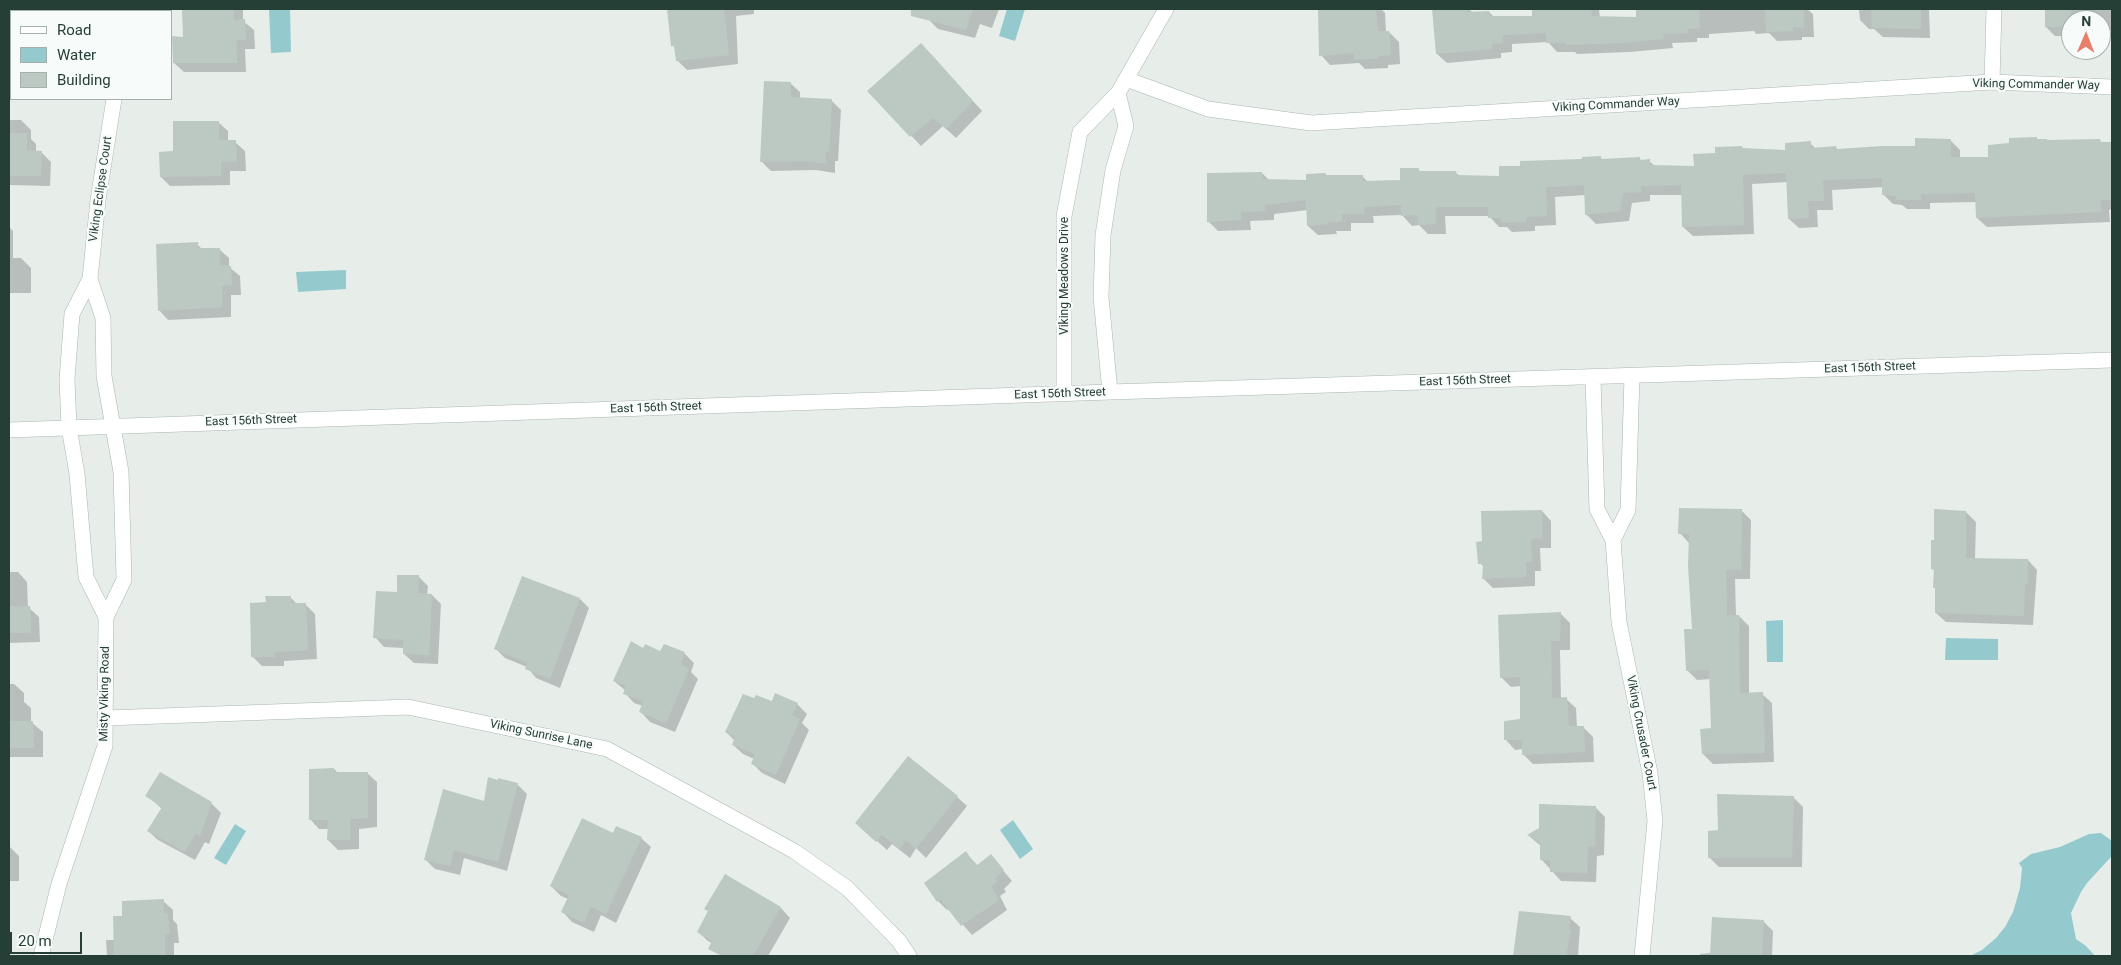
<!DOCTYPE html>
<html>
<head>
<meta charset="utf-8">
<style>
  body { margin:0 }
  #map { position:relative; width:2121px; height:965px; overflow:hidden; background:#e7eeea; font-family:Roboto,sans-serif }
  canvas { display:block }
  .frame { position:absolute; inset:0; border:10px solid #263f36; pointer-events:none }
  .legend { position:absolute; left:10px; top:10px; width:162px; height:90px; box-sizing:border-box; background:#f7fbf9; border:1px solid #a3b0ab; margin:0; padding:6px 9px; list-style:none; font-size:15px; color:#263f36 }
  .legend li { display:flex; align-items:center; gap:10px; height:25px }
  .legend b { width:25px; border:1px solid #a3b0ab }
  .north { position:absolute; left:2061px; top:10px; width:50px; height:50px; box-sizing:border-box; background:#f7fbf9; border:1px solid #a3b0ab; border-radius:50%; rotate:1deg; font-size:14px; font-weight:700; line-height:20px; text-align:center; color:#263f36 }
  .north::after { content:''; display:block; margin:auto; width:18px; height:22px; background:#e77f6b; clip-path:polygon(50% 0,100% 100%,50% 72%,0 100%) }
  .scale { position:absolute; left:10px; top:932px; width:72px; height:22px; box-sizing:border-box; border:2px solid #263f36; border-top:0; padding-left:6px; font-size:15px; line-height:18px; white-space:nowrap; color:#263f36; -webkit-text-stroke:4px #f7fbf9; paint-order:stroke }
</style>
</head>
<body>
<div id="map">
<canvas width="2121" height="965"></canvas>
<div class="frame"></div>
<ul class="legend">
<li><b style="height:6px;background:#fff"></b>Road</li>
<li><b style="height:14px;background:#94cace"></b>Water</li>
<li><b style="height:14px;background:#bcc9c3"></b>Building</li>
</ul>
<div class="north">N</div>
<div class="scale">20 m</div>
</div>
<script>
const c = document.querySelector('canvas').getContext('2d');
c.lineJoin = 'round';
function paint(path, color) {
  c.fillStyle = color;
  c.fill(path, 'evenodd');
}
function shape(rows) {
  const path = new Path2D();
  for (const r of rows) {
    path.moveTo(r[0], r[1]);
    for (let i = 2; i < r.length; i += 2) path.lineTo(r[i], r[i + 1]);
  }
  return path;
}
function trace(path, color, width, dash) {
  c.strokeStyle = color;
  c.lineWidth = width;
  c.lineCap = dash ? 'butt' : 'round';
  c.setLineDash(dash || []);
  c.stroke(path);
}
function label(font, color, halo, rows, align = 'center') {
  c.font = font + ' Roboto,sans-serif';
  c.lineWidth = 4.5;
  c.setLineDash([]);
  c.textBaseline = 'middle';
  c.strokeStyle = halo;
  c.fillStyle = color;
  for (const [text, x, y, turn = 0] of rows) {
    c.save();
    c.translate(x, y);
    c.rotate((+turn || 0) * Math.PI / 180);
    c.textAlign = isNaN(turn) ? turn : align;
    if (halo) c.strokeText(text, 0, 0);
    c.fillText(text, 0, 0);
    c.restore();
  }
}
paint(shape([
  [269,9,290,9,291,52,271,53],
  [1007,9,1025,9,1015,41,999,36],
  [346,270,346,289,298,292,296,272],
  [1783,620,1783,662,1767,662,1766,621],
  [1946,638,1998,639,1998,660,1945,660],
  [1013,820,1033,849,1020,859,1000,830],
  [235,824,246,831,226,865,214,858],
  [2101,833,2112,841,2112,856,2087,883,2081,892,2071,913,2076,939,2086,946,2095,956,1970,956,1982,950,1996,938,2005,927,2013,912,2020,888,2022,868,2019,863,2031,854,2060,847,2089,834]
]), '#94cace');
paint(shape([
  [9,9,42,9,44,11,11,11,11,80,9,80],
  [183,9,243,10,243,21,254,30,255,49,245,49,246,72,184,72,174,63,184,38],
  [668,9,754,9,754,14,736,16,738,64,687,70,677,60,676,49,672,45],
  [931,9,999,9,992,28,980,24,975,38,938,29,929,20,932,9],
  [1319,9,1381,9,1385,13,1386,32,1389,32,1399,42,1400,64,1388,65,1388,68,1365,69,1359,63,1330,65,1321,55],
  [1433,9,1469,9,1473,13,1489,12,1494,17,1534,18,1534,9,1599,9,1600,18,1638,18,1637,9,1807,9,1813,14,1814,37,1802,37,1802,40,1777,41,1769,33,1756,34,1754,31,1709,34,1709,38,1697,38,1697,42,1672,43,1673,48,1630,52,1577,54,1575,52,1557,52,1548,42,1512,44,1512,52,1501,53,1501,58,1447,63,1437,54],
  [1859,9,1929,9,1930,38,1883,37,1874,29,1869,29,1860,20],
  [2047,9,2112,9,2112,30,2101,31,2101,20,2071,20,2071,36,2055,36,2046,27],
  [931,54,982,111,956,138,943,126,921,146,869,91],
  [790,83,800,92,800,98,831,100,841,110,838,161,835,161,835,173,816,170,771,171,761,161],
  [9,120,21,120,31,130,31,139,36,144,36,152,41,152,51,162,50,186,9,185],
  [218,122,228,131,228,142,235,142,245,151,246,171,230,171,230,185,170,186,161,177,174,152],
  [2036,138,2039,140,2048,142,2100,140,2102,143,2112,143,2112,209,2109,210,2110,222,1987,227,1977,218,1977,202,1930,203,1930,209,1907,209,1902,205,1893,204,1884,195,1884,187,1832,190,1833,210,1817,210,1818,227,1799,228,1789,219,1788,182,1752,184,1754,234,1693,236,1683,227,1683,195,1650,195,1650,201,1632,203,1629,221,1596,224,1586,214,1585,195,1555,197,1556,225,1535,226,1535,231,1512,232,1507,227,1499,227,1489,216,1445,216,1446,234,1428,234,1419,225,1412,226,1402,215,1373,216,1374,223,1351,223,1351,231,1336,231,1337,234,1318,235,1308,226,1308,210,1274,214,1274,220,1250,221,1251,230,1218,231,1208,221,1262,173,1269,180,1307,181,1327,177,1362,176,1368,182,1402,181,1418,169,1421,172,1456,173,1460,176,1501,177,1521,168,1600,157,1604,161,1639,158,1642,161,1649,161,1655,166,1695,167,1716,154,1742,147,1744,149,1787,152,1810,143,1816,149,1836,148,1838,150,1916,147,1950,140,1960,150,1960,158,1989,158,2010,144],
  [9,227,13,231,13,258,21,258,31,268,31,293,9,293],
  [197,244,202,249,219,249,229,258,229,267,240,276,241,295,231,295,231,317,168,320,159,310],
  [1741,510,1751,520,1750,579,1735,579,1736,616,1739,616,1749,626,1749,694,1762,694,1772,703,1774,762,1713,764,1703,754,1712,730,1711,679,1697,680,1687,670,1693,630,1689,543,1680,533],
  [1542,511,1551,521,1551,548,1540,548,1541,571,1535,571,1535,586,1493,588,1483,578,1484,567,1480,563,1484,542],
  [1966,512,1976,522,1975,559,2028,560,2037,570,2033,625,1946,622,1936,613,1935,571,1932,569,1936,541],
  [9,572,18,572,27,582,28,607,39,617,40,642,9,643],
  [418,576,428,586,427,595,432,595,441,604,438,664,414,663,404,654,404,648,384,647,375,637,398,593],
  [290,597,297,604,305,604,315,614,317,659,284,661,284,666,262,666,252,656,267,604],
  [580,599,589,608,560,688,536,678,527,667,505,658,496,649],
  [1560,613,1570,623,1570,650,1560,650,1561,699,1566,699,1576,708,1577,728,1584,728,1593,737,1594,762,1533,764,1523,754,1523,749,1515,750,1506,740,1522,720,1521,686,1511,687,1501,677],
  [644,650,661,653,684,653,694,663,691,672,698,679,675,732,650,722,641,712,643,706,634,703,625,693,626,691,614,681],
  [9,684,14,684,24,693,24,702,31,708,31,722,43,732,43,757,9,757],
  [755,699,772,703,797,704,807,714,802,723,809,730,785,784,762,773,752,763,754,759,743,754,733,745,735,741,726,732],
  [334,769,338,773,367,773,377,782,377,827,359,829,359,849,338,850,328,840,329,829,319,829,310,819],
  [517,784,527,794,507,871,464,858,460,875,435,869,425,859,485,803],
  [147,795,211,803,221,813,209,844,205,842,195,860,158,840,148,831,162,809],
  [957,797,967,806,926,858,916,848,910,858,892,844,887,850,867,832],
  [1793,797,1803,807,1802,867,1719,867,1709,857,1719,831],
  [1595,807,1605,817,1604,855,1597,856,1596,882,1561,881,1541,859,1541,846,1529,836],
  [641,838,651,847,616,923,601,915,594,932,572,922,563,912,568,899,561,896,551,886],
  [9,846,19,856,19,881,9,881],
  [966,853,978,866,991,856,1012,881,1004,889,1006,892,1000,896,1007,910,972,935,949,909,947,910,938,901],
  [725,875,781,908,790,918,768,956,735,956,708,941,698,932],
  [163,901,173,910,173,920,177,924,179,943,174,943,174,956,107,956,106,940,115,940,123,917],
  [1520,912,1570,918,1580,927,1578,956,1514,956],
  [1763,921,1773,931,1772,956,1700,956,1700,954,1711,953]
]), '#0003');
paint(shape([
  [182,9,234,9,234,20,245,19,246,40,236,40,237,63,173,63,172,36,183,37],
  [667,9,724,9,729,55,676,61,674,46,671,46],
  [911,9,973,9,966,30,911,16],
  [1318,9,1376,9,1378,31,1389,31,1391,55,1379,56,1379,58,1354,60,1354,53,1319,56],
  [1432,9,1467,9,1467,12,1489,11,1490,16,1532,16,1532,9,1591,9,1592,16,1636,17,1636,9,1699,9,1700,28,1688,29,1688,33,1663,34,1664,39,1620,43,1566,45,1566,43,1546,43,1546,33,1503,35,1503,43,1492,44,1492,49,1436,54],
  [1765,9,1804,9,1804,28,1793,27,1793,31,1766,32],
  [1871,9,1921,9,1921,29,1872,28],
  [2045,9,2071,9,2070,27,2045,27],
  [921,43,973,101,946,129,933,118,910,137,867,91],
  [764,81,791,82,791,97,832,99,829,152,826,152,826,164,806,161,760,162],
  [173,121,219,121,219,140,236,140,237,162,221,162,221,176,160,177,159,152,173,151],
  [9,133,27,133,27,150,42,151,41,176,9,176],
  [2037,137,2037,139,2047,139,2047,140,2100,139,2100,142,2112,142,2112,200,2100,200,2101,212,1976,218,1975,193,1921,194,1921,200,1896,200,1896,196,1882,195,1882,178,1823,180,1824,201,1808,201,1809,218,1788,219,1786,173,1743,175,1744,225,1682,227,1681,185,1641,186,1641,192,1623,193,1620,211,1585,215,1584,185,1546,187,1547,216,1526,217,1526,222,1501,223,1501,218,1488,218,1488,207,1436,207,1436,224,1418,225,1417,215,1401,216,1401,205,1364,207,1365,214,1342,214,1342,222,1328,222,1328,224,1307,226,1306,200,1265,205,1265,211,1241,212,1241,220,1207,222,1207,173,1262,172,1263,179,1306,180,1306,174,1326,173,1326,175,1363,175,1363,181,1400,180,1400,168,1419,168,1419,171,1456,171,1457,175,1499,176,1499,166,1520,166,1520,161,1582,159,1582,157,1601,156,1601,159,1640,157,1640,160,1650,159,1650,165,1694,166,1693,154,1715,153,1715,147,1742,146,1742,148,1785,150,1785,143,1811,141,1811,148,1836,146,1837,149,1882,146,1915,146,1915,138,1951,139,1951,157,1988,157,1988,145,2009,143,2009,138],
  [198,242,198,248,220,248,220,265,231,266,232,285,222,286,222,307,158,311,156,244],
  [1679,508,1742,509,1741,570,1726,570,1727,615,1739,615,1740,693,1763,692,1765,753,1702,754,1700,729,1711,728,1709,670,1686,671,1684,629,1692,629,1688,566,1689,534,1678,534],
  [1934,509,1966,511,1966,558,2028,559,2028,584,2025,584,2024,616,1935,613,1935,588,1933,588,1934,569,1931,569,1931,540,1934,540],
  [1542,510,1542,538,1531,539,1532,562,1526,562,1526,577,1482,579,1483,564,1478,564,1476,542,1482,541,1481,511],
  [397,575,419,575,418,593,432,594,429,655,403,654,403,640,373,638,376,591,397,592],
  [522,576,580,598,550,679,525,669,527,663,494,649],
  [265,596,291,596,291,603,306,603,308,650,275,652,275,657,251,657,250,603,266,602],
  [9,606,30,606,31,633,9,633],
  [1561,612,1560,641,1551,641,1552,698,1567,697,1569,726,1584,726,1585,752,1522,755,1522,740,1504,740,1504,721,1520,719,1520,677,1500,678,1498,615],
  [631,641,643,648,645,644,660,651,664,644,685,652,681,664,689,669,666,723,639,712,643,701,623,694,626,686,613,681],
  [775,693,798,703,792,715,800,719,776,775,751,764,755,754,732,745,735,737,725,732,743,694,754,698,756,695,772,701],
  [9,721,33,721,34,748,9,748],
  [908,756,958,796,916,849,906,840,900,849,882,835,876,842,855,823],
  [334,768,334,772,368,772,368,818,350,819,350,840,327,840,328,820,309,820,309,769],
  [160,772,212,802,200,836,195,834,185,852,147,831,162,807,145,796],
  [488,777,498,780,498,778,518,783,498,862,454,850,450,866,424,860,443,789,484,801],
  [1717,794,1794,796,1792,858,1708,858,1708,831,1718,830],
  [1539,804,1596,806,1595,846,1588,847,1587,873,1550,872,1550,860,1540,860,1540,842,1527,835,1539,828],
  [582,818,613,833,616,826,642,837,606,914,591,906,584,923,561,912,569,895,550,886],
  [966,851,976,866,991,854,1004,870,995,878,997,882,991,886,999,900,961,926,940,899,937,902,924,883],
  [725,874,781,907,753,956,722,956,708,949,712,941,697,932,708,911,704,909],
  [164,899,164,913,168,913,170,934,165,934,165,956,114,956,113,916,122,916,122,901],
  [1519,911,1571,916,1569,930,1571,930,1566,956,1513,956],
  [1712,917,1764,920,1762,956,1710,956]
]), '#bcc9c3');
const minor = shape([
  [118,9,118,11],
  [1126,79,1208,109,1311,123,1992,82,2112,87],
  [1992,82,1994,9],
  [90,279,103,318,104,376,121,472,124,580,106,617],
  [1593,378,1597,509,1613,540,1619,622,1650,773,1655,821,1642,956],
  [1110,392,1101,297,1103,235,1113,170,1126,126,1118,93],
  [1064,393,1064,216,1080,132,1118,93,1166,9],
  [9,430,1110,392,2112,360],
  [1613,540,1628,510,1632,376],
  [106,718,408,707,607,749,794,851,847,888,899,941,909,956],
  [41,956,59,884,105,746,106,617,86,577,77,474,69,427,67,379,72,314,90,279,98,200,114,99]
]);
trace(minor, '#a9b6b0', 16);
trace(minor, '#fff', 15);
label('12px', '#263f36', '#f7fbf9', [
  ["Viking Commander Way",2036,85,1],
  ["Viking Commander Way",1616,105,-3],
  ["Viking Eclipse Court",101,189,-82],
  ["Viking Meadows Drive",1065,276,-90],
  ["East 156th Street",1870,368,-2],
  ["East 156th Street",1465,381,-2],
  ["East 156th Street",1060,394,-2],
  ["East 156th Street",656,408,-2],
  ["East 156th Street",251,421,-2],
  ["Misty Viking Road",105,694,-89],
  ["Viking Crusader Court",1641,733,79],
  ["Viking Sunrise Lane",541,735,12]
]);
</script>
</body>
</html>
